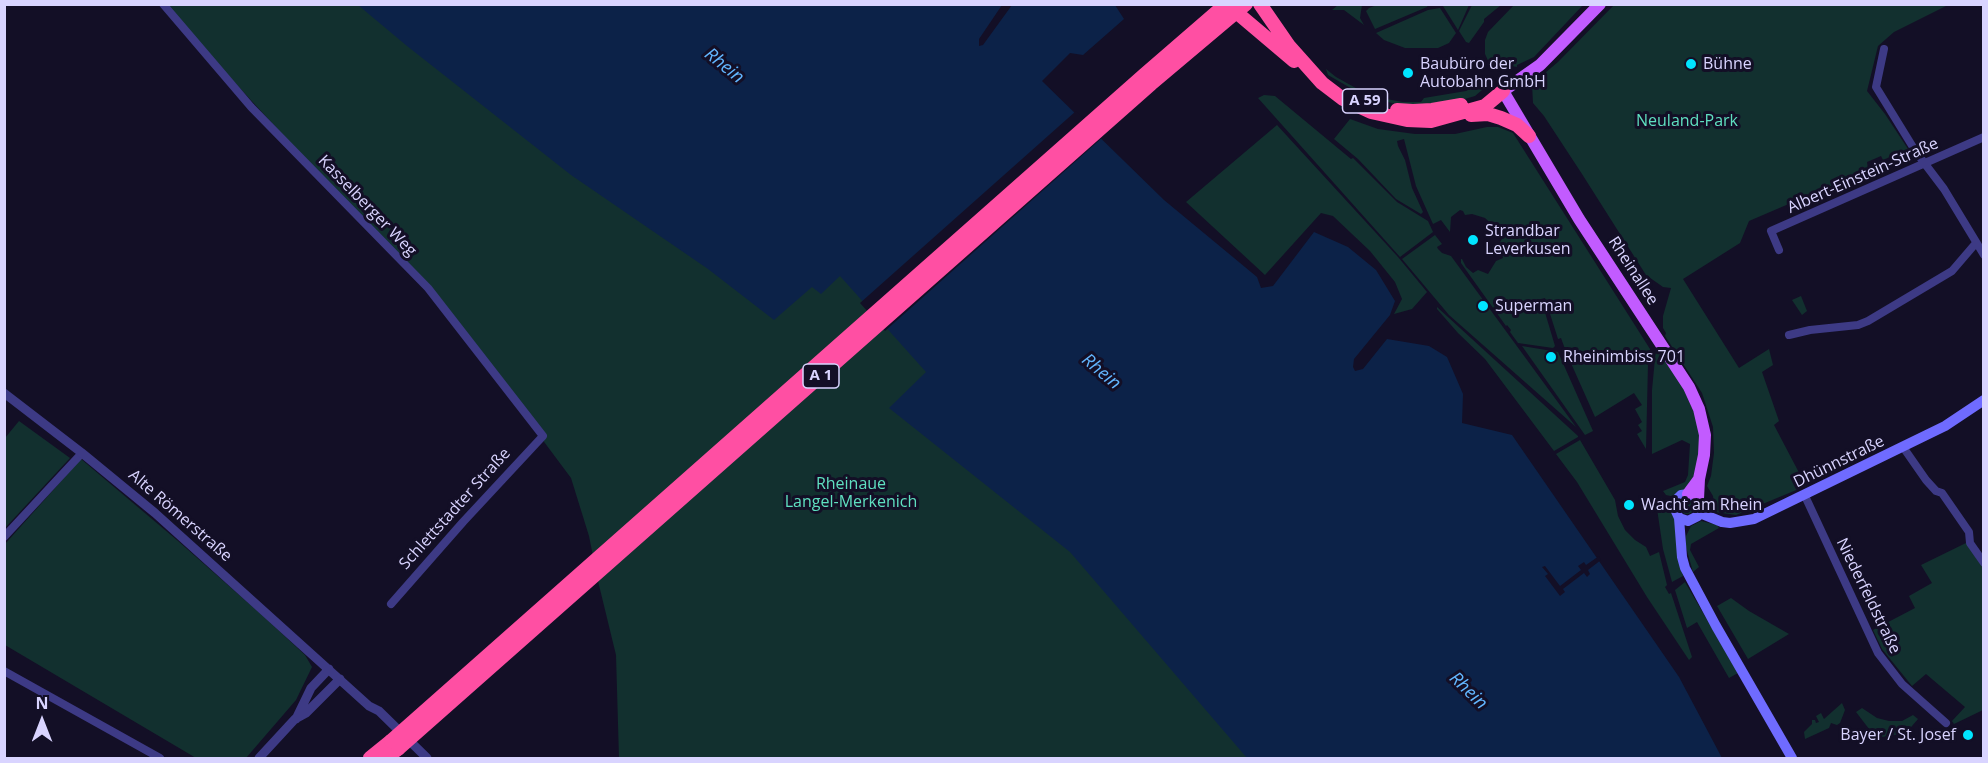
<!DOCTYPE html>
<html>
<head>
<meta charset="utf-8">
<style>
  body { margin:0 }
  #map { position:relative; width:1988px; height:763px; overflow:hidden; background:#130f26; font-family:"Open Sans",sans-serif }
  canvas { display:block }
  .frame { position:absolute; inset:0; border:6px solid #d9d4ff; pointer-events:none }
  .north { position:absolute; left:12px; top:691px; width:60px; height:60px; -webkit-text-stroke:4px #130f26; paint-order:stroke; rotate:0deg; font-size:16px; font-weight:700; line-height:24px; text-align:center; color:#d9d4ff }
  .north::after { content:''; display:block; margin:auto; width:21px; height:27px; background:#d9d4ff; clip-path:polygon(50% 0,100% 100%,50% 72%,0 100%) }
</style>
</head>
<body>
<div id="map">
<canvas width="1988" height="763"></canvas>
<div class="frame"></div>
<div class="north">N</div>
</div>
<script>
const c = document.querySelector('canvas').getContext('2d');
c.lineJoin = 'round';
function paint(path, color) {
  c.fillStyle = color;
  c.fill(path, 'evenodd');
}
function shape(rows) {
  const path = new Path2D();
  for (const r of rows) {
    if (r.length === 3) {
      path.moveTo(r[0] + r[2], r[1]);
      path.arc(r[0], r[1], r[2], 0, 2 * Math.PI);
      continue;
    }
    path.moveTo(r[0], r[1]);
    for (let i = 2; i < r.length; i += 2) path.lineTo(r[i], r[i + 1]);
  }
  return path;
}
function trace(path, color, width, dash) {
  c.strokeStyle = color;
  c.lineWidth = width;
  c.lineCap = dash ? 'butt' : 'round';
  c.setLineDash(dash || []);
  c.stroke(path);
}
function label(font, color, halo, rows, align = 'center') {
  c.font = font + ' "Open Sans",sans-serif';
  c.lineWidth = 6;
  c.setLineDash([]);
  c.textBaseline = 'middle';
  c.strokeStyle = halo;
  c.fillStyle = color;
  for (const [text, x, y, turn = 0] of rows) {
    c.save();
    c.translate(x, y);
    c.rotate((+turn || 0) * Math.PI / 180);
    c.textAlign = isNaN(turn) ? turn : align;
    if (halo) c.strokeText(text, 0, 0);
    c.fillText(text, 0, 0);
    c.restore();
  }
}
paint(shape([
  [165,5,661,5,1479,758,619,758,616,655,598,581,589,536,571,478,524,415,425,289,214,60],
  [1338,5,1362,5,1360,18,1364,25,1344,10,1332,10],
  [1377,5,1377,4,1428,5,1427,7,1375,29,1366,11,1369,8],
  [1444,5,1469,5,1458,30,1443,6],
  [1472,5,1501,5,1484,19,1484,22,1469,43,1466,42,1459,31],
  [1514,5,1514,4,1583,5,1534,57,1517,65,1517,67,1501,64,1491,67,1485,54,1485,40,1488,32],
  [1614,5,1948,5,1894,32,1878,46,1867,91,1885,114,1908,149,1883,160,1881,156,1867,162,1868,170,1749,221,1740,243,1683,279,1739,368,1769,349,1773,365,1762,372,1779,421,1774,425,1806,486,1736,515,1715,512,1713,496,1707,486,1711,476,1714,453,1713,427,1702,393,1665,336,1666,333,1663,328,1663,316,1671,288,1663,287,1646,275,1582,174,1544,116,1533,103,1532,84,1558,62],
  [1440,8,1456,33,1449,43,1438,48,1405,48,1384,40,1376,33,1428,10],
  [1326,69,1336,77,1363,92,1381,98,1403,102,1421,102,1424,98,1466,91,1478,85,1484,86,1482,90,1475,96,1451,103,1434,106,1395,104,1361,94,1328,75],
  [1264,95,1275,96,1351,159,1353,158,1397,202,1428,221,1433,232,1400,257,1258,98],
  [1350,119,1378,129,1415,134,1455,134,1487,127,1498,127,1513,133,1650,349,1649,362,1565,349,1561,338,1558,339,1545,298,1541,299,1555,346,1553,348,1518,343,1510,332,1511,330,1507,325,1506,326,1461,263,1461,259,1462,259,1466,267,1473,273,1478,270,1488,274,1496,261,1503,258,1499,244,1503,237,1498,230,1485,218,1472,214,1465,215,1463,211,1460,210,1451,217,1450,232,1441,220,1433,224,1416,186,1404,139,1397,141,1398,146,1405,160,1412,188,1423,212,1421,214,1396,199,1358,159,1334,139],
  [1277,125,1398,257,1427,292,1412,309,1394,314,1402,299,1395,282,1370,251,1333,216,1321,213,1265,275,1186,202],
  [1435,235,1442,244,1437,247,1438,249,1442,253,1451,256,1576,427,1449,315,1402,259],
  [1801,296,1807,311,1802,315,1792,300],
  [1437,307,1578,436,1578,437,1554,451,1485,359,1458,333,1437,309],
  [1522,346,1558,352,1593,431,1585,435],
  [1656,348,1679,379,1698,421,1701,454,1691,486,1675,497,1666,495,1663,491,1685,482,1688,475,1690,444,1682,440,1652,454,1652,390],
  [1566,352,1648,364,1646,449,1637,434,1642,431,1638,425,1642,422,1635,409,1642,405,1634,393,1595,417],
  [19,421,70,458,5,528,5,438],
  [1580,440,1615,500,1618,516,1625,530,1635,540,1646,547,1650,556,1659,552,1667,585,1665,587,1669,594,1671,593,1692,657,1689,660,1647,597,1577,482,1556,454],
  [81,459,178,541,263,616,305,655,312,667,296,700,246,758,196,758,5,645,5,544],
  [1661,498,1671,506,1676,520,1680,565,1683,576,1672,582,1663,549,1656,502,1656,499],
  [1687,507,7],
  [1701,521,1717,525,1719,528,1691,544,1690,550,1699,567,1693,572,1686,547,1686,536,1691,526],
  [1966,543,1983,568,1983,710,1954,724,1952,721,1965,707,1926,674,1912,686,1882,649,1873,630,1915,608,1909,596,1932,583,1921,565],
  [1685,582,1738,673,1729,678,1697,622,1687,628,1675,590],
  [1731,598,1749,611,1789,634,1748,659,1717,606],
  [1842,703,1845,710,1840,723,1837,725,1831,723,1829,728,1805,739,1804,732,1812,724,1812,720,1815,720,1816,723,1819,722,1816,716,1821,713,1824,719],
  [1862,708,1877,718,1889,721,1902,721,1913,715,1918,719,1906,733,1876,738,1856,712]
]), '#12302f');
paint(shape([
  [358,5,1002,5,979,39,979,46,983,45,1012,5,1115,5,1124,19,1083,55,1070,53,1042,81,1164,200,1257,277,1261,288,1273,286,1314,232,1348,247,1376,270,1395,301,1390,315,1354,359,1353,367,1355,371,1363,369,1387,339,1429,346,1447,357,1463,394,1462,423,1512,435,1679,677,1722,758,1247,758,1070,552,889,408,926,372,840,276,821,294,812,287,774,320,708,269,571,175,407,46]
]), '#0c2248');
paint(shape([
  [1076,111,1103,137,885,331,860,303],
  [1599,556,1601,560,1588,570,1590,574,1587,577,1584,573,1563,589,1565,592,1560,596,1545,576,1548,574,1542,567,1545,566,1560,586,1581,570,1578,566,1584,562,1586,565]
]), '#130f26');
trace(shape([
  [163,4,251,107,428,288,543,436,463,522,391,604],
  [1884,49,1876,87,1916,152,1944,189,1984,255],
  [1779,250,1771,231,1984,137],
  [1789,335,1810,330,1858,325,1868,321,1952,271,1976,243],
  [1903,447,1926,480,1936,491,1942,493,1969,532,1970,543,1984,563],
  [1805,496,1878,653,1902,684,1946,723],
  [4,537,82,453],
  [4,671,160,758]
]), '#3d3a85', 8);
trace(shape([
  [4,393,82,453,155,513,369,706,379,711,427,758],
  [296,719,311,688,329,669],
  [259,758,295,719,306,713,340,679]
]), '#3d3a85', 9);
trace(shape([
  [1700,513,1722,522,1730,523,1754,519,1945,426,1984,400],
  [1679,518,1688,521,1698,516,1701,508,1696,497,1688,494,1681,495,1676,500,1674,507,1679,518,1682,557,1685,568,1716,626,1792,758]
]), '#6f6bff', 10);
trace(shape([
  [1600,4,1540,65,1503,91,1579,219,1689,387,1699,409,1705,435,1704,455,1699,479,1698,499],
  [1688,494,1699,479]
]), '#c25bff', 12);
trace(shape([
  [1260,4,1289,46,1322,83,1343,99,1371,112,1407,120,1431,121,1485,106,1503,91],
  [1229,6,1294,61],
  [1397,110,1413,111,1432,110,1461,105],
  [1471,115,1488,114,1501,118,1517,125,1529,136],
  [370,758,391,741],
  [386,758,398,749]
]), '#ff4fa3', 14);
trace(shape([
  [391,741,1144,75,1226,4],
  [398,749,1151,84,1246,4]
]), '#ff4fa3', 14);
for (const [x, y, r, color] of [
  [1691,64,6,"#00e5ff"],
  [1408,73,6,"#00e5ff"],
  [1473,240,6,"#00e5ff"],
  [1483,306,6,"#00e5ff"],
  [1551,357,6,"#00e5ff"],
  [1629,505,6,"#00e5ff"],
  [1968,735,6,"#00e5ff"]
]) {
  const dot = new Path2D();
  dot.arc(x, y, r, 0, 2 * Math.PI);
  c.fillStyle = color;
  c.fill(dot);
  trace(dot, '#130f26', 2);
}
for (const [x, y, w] of [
  [1365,101,45],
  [821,376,36]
]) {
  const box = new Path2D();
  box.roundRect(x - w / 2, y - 12, w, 24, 4.5);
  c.fillStyle = '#130f26';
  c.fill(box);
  trace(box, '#d9d4ff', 1.5);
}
label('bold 15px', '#d9d4ff', null, [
  ["A 59",1365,101],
  ["A 1",821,376]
]);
label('16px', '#d9d4ff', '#130f26', [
  ["Baubüro der",1420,64],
  ["Autobahn GmbH",1420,82],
  ["Bühne",1703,64],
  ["Strandbar",1485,231],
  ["Leverkusen",1485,249],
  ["Superman",1495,306],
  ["Rheinimbiss 701",1563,357],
  ["Wacht am Rhein",1641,505],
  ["Bayer / St. Josef",1956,735,"right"]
], 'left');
label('16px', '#5fe0c0', '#130f26', [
  ["Neuland-Park",1687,121],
  ["Rheinaue",851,484],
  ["Langel-Merkenich",851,502]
]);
label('16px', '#d9d4ff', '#130f26', [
  ["Albert-Einstein-Straße",1863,176,-24],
  ["Kasselberger Weg",367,206,46],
  ["Rheinallee",1633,271,57],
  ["Dhünnstraße",1839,462,-26],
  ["Schlettstadter Straße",455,509,-48],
  ["Alte Römerstraße",180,516,41],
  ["Niederfeldstraße",1868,596,64]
]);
label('italic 18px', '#62b6ff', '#130f26', [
  ["Rhein",724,66,39],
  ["Rhein",1101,372,40],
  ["Rhein",1468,691,44]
]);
</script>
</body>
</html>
